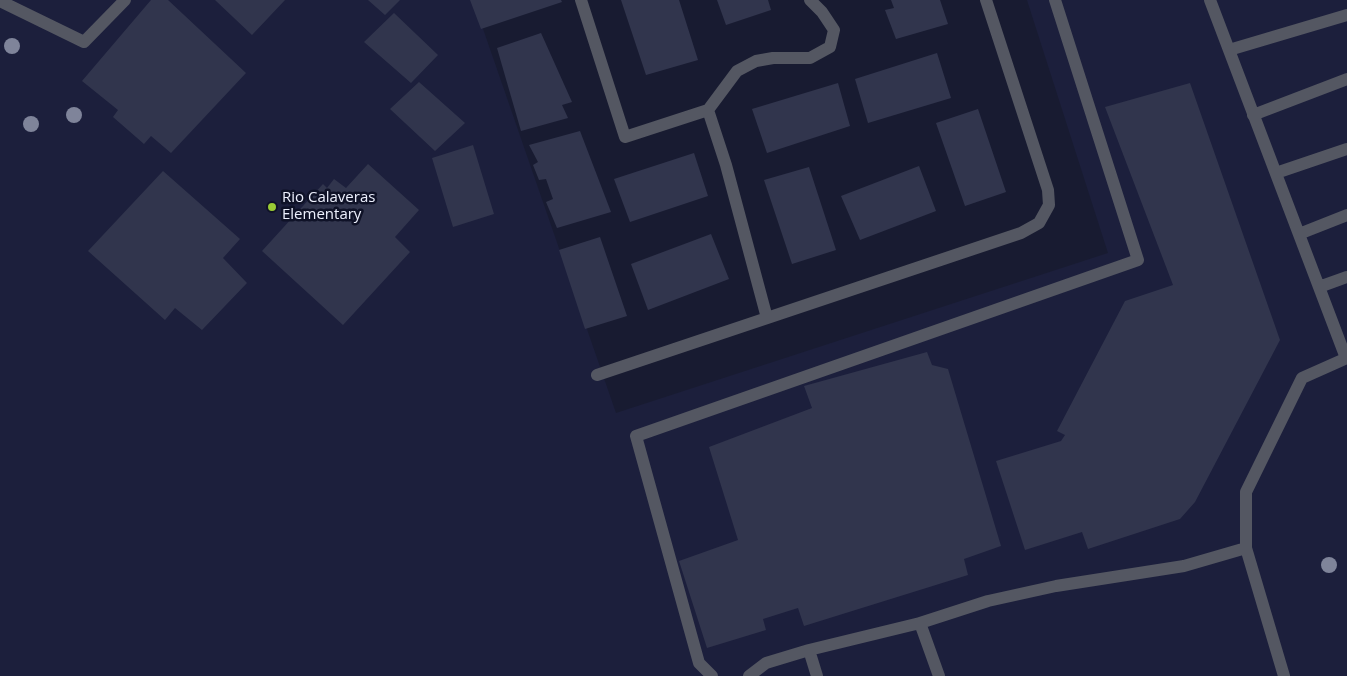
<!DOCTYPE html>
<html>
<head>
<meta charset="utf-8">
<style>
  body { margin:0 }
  canvas { display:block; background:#181b31 }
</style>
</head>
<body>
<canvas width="1347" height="676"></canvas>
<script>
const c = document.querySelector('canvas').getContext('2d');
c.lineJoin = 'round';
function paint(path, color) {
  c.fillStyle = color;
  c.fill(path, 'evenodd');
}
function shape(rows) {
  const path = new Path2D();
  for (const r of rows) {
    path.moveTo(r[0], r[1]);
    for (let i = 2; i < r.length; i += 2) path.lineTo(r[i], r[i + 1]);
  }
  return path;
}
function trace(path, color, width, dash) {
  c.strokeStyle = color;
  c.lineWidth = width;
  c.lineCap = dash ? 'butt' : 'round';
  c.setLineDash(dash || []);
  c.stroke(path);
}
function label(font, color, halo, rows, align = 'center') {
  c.font = font + ' "Open Sans",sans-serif';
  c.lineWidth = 5;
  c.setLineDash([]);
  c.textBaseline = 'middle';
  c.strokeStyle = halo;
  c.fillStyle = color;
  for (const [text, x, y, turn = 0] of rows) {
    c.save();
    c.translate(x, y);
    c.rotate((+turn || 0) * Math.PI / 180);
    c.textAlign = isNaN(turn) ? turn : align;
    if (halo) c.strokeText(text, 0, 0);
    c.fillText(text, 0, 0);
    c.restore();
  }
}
paint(shape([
  [0,0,473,0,616,413,1108,253,1027,0,1347,0,1347,676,0,676]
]), '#1c1f3c');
paint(shape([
  [151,0,168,0,246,73,171,153,151,136,144,144,113,117,118,110,82,81],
  [215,0,285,0,252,35],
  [368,0,400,0,385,15],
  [470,0,561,0,562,2,481,29],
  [621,0,679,0,698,60,646,75],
  [717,0,768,0,771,10,726,25],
  [891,0,940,0,948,24,896,39,885,10,894,8],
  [394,13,438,55,411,83,364,42],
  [541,33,572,102,562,105,568,118,521,131,497,48],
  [937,53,951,98,868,123,855,79],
  [419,82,465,123,435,151,390,109],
  [838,83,850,126,767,153,752,109],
  [1190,83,1280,340,1195,502,1180,519,1088,549,1082,532,1025,550,996,461,1061,441,1065,435,1057,431,1125,301,1173,285,1105,107],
  [978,109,1006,192,965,206,936,123],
  [580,131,611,212,557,228,546,202,553,199,546,179,539,180,533,165,538,162,529,145],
  [473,145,494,214,453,227,432,158],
  [694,153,708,196,630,222,614,179],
  [368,164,419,210,395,237,410,252,343,325,262,251,323,184,327,188,334,179,346,188],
  [919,166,936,211,860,240,841,196],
  [809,167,836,250,792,264,764,180],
  [163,171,240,239,223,258,247,283,202,330,175,308,165,320,88,251],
  [711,234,729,279,648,310,631,264],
  [600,237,627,316,585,329,559,250],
  [927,352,932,365,948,369,1001,546,964,559,968,575,804,626,798,608,763,619,766,630,707,648,679,561,738,540,709,447,812,408,804,386]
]), '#31354d');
trace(shape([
  [581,0,625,137,708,110,737,71,756,61,773,58,810,58,830,47,834,30,822,12,810,0],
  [1210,0,1346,358],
  [0,1,84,42,125,0],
  [1229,50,1347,15],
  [708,110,726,165,767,318],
  [1253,115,1347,79],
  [1276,173,1347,149],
  [1299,234,1347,215],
  [1319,287,1347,277],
  [597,375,1021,233,1039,223,1049,205,1048,190,986,0],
  [1246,548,1284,676],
  [920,623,939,676],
  [809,650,817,676],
  [712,676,699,663,636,436,1138,260,1055,0],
  [749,676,766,663,809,650,920,623,988,601,1056,586,1184,566,1246,548,1246,492,1302,378,1347,358]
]), '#545762', 12);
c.fillStyle = '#7f849a';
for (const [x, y] of [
  [12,46],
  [74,115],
  [31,124],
  [1329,565]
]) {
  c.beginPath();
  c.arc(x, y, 8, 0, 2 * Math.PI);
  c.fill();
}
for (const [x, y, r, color] of [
  [272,207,5,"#9acb35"]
]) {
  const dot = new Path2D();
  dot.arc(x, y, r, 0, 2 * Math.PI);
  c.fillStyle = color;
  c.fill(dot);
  trace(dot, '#0f1227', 2);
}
label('15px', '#edf0fd', '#0f1227', [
  ["Rio Calaveras",282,198],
  ["Elementary",282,215]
], 'left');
</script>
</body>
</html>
